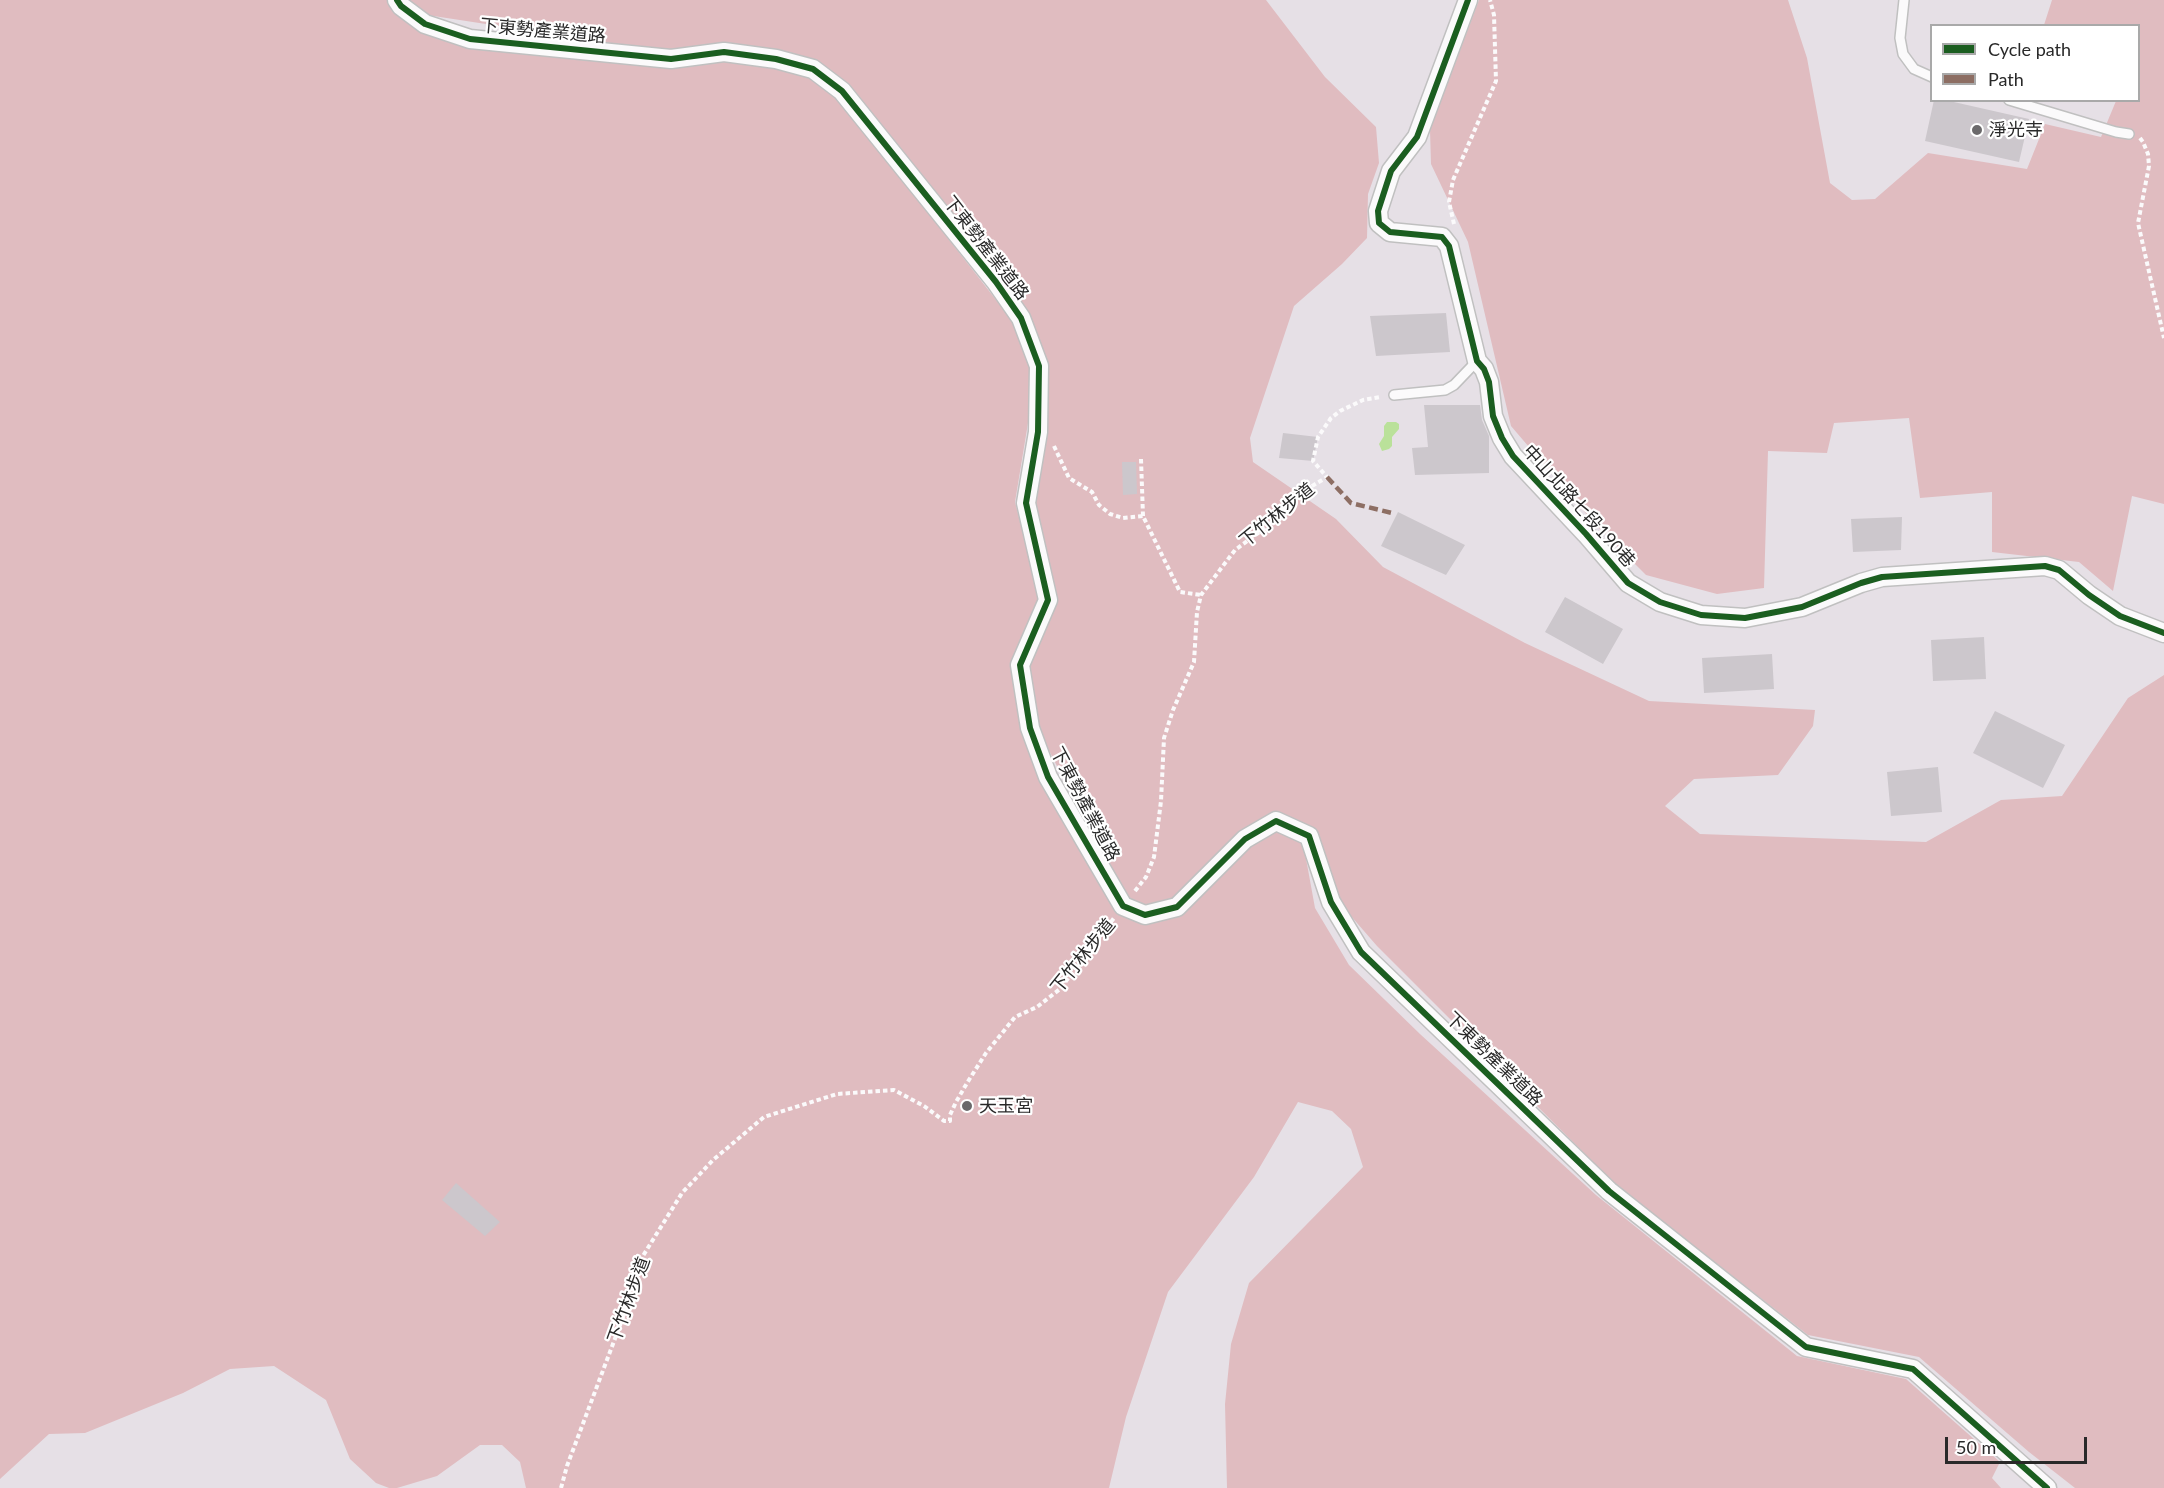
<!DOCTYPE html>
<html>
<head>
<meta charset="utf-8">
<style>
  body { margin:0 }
  #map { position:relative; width:2164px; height:1488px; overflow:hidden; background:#e6e0e6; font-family:Lato,sans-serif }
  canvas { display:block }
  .legend { position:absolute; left:1930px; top:24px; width:210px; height:78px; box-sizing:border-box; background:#fff; border:2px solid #a9a9a9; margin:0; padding:8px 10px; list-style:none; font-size:18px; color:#292929 }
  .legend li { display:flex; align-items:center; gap:12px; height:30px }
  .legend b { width:30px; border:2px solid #a9a9a9 }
  .scale { position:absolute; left:1945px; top:1437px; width:142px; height:27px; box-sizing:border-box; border:3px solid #292929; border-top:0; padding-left:8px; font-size:18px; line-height:21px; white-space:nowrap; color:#292929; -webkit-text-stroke:4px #fff; paint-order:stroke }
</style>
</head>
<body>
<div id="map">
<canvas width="2164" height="1488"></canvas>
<ul class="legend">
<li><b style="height:8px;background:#1b5e20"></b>Cycle path</li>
<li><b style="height:8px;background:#8d6e63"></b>Path</li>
</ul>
<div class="scale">50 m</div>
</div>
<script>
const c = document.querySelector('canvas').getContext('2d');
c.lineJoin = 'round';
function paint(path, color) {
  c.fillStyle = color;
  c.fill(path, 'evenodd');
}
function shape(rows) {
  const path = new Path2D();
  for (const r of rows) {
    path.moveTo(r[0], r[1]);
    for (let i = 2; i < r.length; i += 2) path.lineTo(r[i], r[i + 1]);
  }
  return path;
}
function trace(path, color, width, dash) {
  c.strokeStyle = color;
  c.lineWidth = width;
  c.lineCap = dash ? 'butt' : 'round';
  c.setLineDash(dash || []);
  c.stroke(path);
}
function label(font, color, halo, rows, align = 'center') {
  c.font = font + ' Lato,"Noto Sans TC",sans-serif';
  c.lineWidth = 4.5;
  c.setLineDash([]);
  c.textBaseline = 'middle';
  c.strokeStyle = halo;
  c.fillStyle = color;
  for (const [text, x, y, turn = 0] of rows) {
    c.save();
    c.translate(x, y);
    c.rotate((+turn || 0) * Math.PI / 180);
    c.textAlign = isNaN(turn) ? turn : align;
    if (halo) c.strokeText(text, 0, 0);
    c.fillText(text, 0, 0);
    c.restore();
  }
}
paint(shape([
  [0,0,387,0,391,9,423,31,722,57,774,66,807,75,839,99,1011,319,1030,369,1028,423,1015,502,1040,599,1015,661,1023,728,1112,905,1145,920,1247,845,1274,829,1303,842,1315,908,1349,965,1420,1034,1596,1195,1797,1356,1906,1379,2000,1462,1992,1478,2001,1488,1227,1488,1225,1404,1231,1344,1249,1283,1363,1167,1351,1129,1332,1111,1298,1102,1254,1177,1168,1292,1126,1417,1109,1488,526,1488,520,1462,502,1445,480,1445,437,1476,397,1488,389,1488,376,1483,350,1459,326,1400,274,1366,230,1369,183,1393,85,1433,49,1434,0,1479],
  [408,0,1266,0,1325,77,1376,127,1379,163,1368,194,1367,238,1342,264,1294,306,1250,438,1253,462,1336,519,1383,567,1525,643,1649,701,1815,710,1813,726,1778,775,1694,779,1665,806,1700,834,1926,842,2001,800,2062,796,2128,698,2164,675,2164,1488,2075,1488,2029,1452,1919,1357,1808,1335,1616,1185,1377,946,1337,900,1313,831,1276,815,1176,901,1144,908,1124,897,1036,725,1029,665,1057,599,1034,502,1045,435,1026,311,818,64,669,52,427,15],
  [1479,0,1788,0,1807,58,1830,183,1852,200,1875,199,1928,153,2027,169,2045,124,2101,137,2116,101,2138,100,2138,26,2044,25,2052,0,2164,0,2164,504,2132,496,2113,591,2079,562,1992,552,1992,492,1920,498,1909,418,1834,423,1827,453,1768,451,1764,588,1717,594,1646,575,1594,523,1511,426,1468,242,1431,164,1430,130]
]), '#e0bcc0');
paint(shape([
  [1387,422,1396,422,1399,424,1399,429,1392,437,1392,446,1389,449,1382,451,1379,444,1384,436,1384,426]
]), '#bae19a');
paint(shape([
  [1934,100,1945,100,2029,119,2019,162,1925,141],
  [1446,313,1450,352,1376,356,1370,316],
  [1424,405,1480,405,1482,420,1489,436,1489,473,1415,475,1412,448,1428,447],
  [1283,433,1318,437,1313,461,1279,458],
  [1122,462,1136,462,1137,494,1123,495],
  [1398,512,1465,545,1446,575,1381,546],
  [1902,517,1901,550,1853,552,1851,519],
  [1565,597,1623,629,1603,664,1545,632],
  [1984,637,1986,679,1933,681,1931,640],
  [1772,654,1774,689,1704,693,1702,658],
  [1995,711,2065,745,2043,788,1973,753],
  [1938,767,1942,812,1891,816,1887,772],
  [456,1183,500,1222,485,1236,442,1200]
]), '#ccc7cc');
const service = shape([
  [1904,0,1900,38,1903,54,1914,69,1932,77],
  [2009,100,2116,132,2129,134],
  [1394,395,1445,390,1454,385,1477,361]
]);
const minor = shape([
  [397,0,401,6,425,24,470,39,671,59,724,52,776,59,813,69,842,91,996,282,1021,318,1039,366,1038,432,1026,503,1048,600,1020,665,1030,728,1048,777,1123,906,1145,915,1177,907,1245,839,1276,821,1309,836,1331,902,1361,952,1609,1191,1806,1347,1913,1369,2047,1488],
  [1468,0,1417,137,1391,171,1378,211,1379,223,1390,232,1442,237,1449,246,1477,361,1484,369,1489,382,1493,416,1502,438,1513,456,1586,534,1628,583,1660,602,1701,615,1745,618,1802,607,1861,583,1882,577,2045,566,2059,570,2089,595,2120,616,2164,633]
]);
trace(service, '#c0c0c0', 12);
trace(minor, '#c0c0c0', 21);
trace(shape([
  [2140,138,2143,142,2148,154,2149,166,2138,223,2164,338],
  [1454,224,1449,202,1453,180,1496,81,1494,15,1490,0],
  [1054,446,1069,478,1092,492,1099,505,1110,514,1123,518,1143,516,1180,592,1201,595],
  [1141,459,1143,516],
  [1135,891,1146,877,1154,857,1161,801,1164,738,1173,710,1194,662,1197,612,1201,595,1235,550,1265,528,1299,494,1327,477,1313,461,1318,437,1331,418,1340,411,1363,400,1381,397],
  [561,1488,567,1466,622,1320,641,1259,682,1193,713,1160,764,1117,837,1094,894,1090,924,1106,944,1121,950,1121,950,1115,956,1102,967,1083,986,1053,1015,1017,1037,1007,1060,989,1114,918]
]), '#fbfafb', 4, [4.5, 3]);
trace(service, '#fbfafb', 9);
trace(minor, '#fbfafb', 18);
trace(shape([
  [1327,477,1351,503,1392,513]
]), '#8d6e63', 4.5, [9, 4.5]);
trace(shape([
  [397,0,401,6,425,24,470,39,671,59,724,52,776,59,813,69,842,91,996,282,1021,318,1039,366,1038,432,1026,503,1048,600,1020,665,1030,728,1048,777,1123,906,1145,915,1177,907,1245,839,1276,821,1309,836,1331,902,1361,952,1609,1191,1806,1347,1913,1369,2047,1488],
  [1468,0,1417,137,1391,171,1378,211,1379,223,1390,232,1442,237,1449,246,1477,361,1484,369,1489,382,1493,416,1502,438,1513,456,1586,534,1628,583,1660,602,1701,615,1745,618,1802,607,1861,583,1882,577,2045,566,2059,570,2089,595,2120,616,2164,633]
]), '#1b5e20', 6);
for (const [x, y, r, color] of [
  [1977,130,6,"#6b696b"],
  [967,1106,6,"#6b696b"]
]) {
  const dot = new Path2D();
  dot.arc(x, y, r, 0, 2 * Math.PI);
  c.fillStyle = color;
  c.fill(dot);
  trace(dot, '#fff', 2);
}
label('18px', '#292929', '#fff', [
  ["下東勢產業道路",543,31,5],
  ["下東勢產業道路",986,248,52],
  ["中山北路七段190巷",1579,506,48],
  ["下竹林步道",1277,515,-39],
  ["下東勢產業道路",1085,804,62],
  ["下竹林步道",1083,956,-51],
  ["下東勢產業道路",1494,1059,44],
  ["下竹林步道",629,1300,-70]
]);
label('18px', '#292929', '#fff', [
  ["淨光寺",1989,130],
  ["天玉宮",979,1106]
], 'left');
</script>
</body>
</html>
